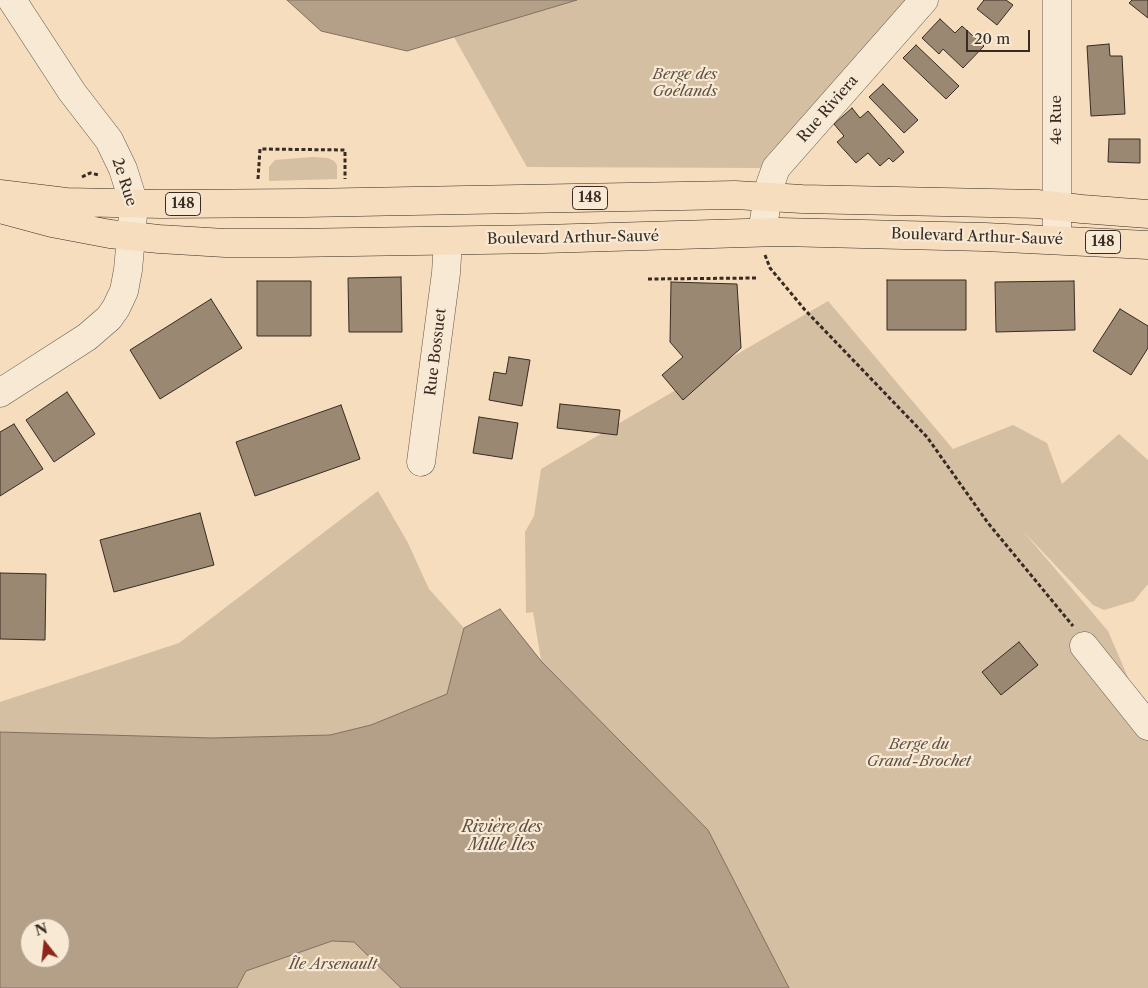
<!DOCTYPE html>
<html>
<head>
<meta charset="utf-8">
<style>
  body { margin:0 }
  #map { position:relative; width:1148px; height:988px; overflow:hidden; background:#f5ddbd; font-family:"Libre Caslon Text",serif }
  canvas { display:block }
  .north { position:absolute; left:20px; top:918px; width:50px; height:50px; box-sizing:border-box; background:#f8e9d4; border:1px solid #ab9d8d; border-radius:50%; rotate:344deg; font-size:14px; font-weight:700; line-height:20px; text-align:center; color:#372b23 }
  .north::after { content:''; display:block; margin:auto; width:18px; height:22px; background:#8f2418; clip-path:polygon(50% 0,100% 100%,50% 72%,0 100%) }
  .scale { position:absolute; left:966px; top:30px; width:64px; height:22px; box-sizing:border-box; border:2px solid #372b23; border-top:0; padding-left:6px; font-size:15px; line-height:18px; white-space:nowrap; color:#372b23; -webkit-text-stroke:4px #f8e9d4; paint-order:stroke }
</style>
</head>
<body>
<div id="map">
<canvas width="1148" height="988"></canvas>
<div class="north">N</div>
<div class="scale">20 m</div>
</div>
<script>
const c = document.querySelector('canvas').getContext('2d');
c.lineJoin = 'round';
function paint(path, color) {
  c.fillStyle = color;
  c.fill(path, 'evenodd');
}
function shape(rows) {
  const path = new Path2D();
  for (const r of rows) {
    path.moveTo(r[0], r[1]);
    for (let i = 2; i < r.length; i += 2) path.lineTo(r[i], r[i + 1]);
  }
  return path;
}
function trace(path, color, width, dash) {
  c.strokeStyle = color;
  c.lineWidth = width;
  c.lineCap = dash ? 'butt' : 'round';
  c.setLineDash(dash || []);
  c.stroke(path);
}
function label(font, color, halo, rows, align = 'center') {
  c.font = font + ' "Libre Caslon Text",serif';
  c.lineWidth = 4.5;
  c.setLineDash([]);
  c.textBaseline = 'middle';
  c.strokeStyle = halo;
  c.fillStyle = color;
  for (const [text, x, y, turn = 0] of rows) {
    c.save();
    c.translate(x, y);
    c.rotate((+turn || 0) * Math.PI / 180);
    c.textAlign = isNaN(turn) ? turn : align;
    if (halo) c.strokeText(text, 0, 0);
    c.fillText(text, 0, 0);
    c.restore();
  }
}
paint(shape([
  [577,0,917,0,760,168,527,167,454,37],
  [312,157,328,158,334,161,337,165,337,179,269,181,269,167,275,160],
  [828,301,953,449,1013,425,1047,443,1062,484,1119,434,1148,460,1148,584,1134,601,1104,610,1093,605,1023,531,1108,631,1148,724,1148,988,153,988,0,795,0,702,179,643,378,491,408,543,429,589,464,628,500,609,541,660,533,612,526,613,525,532,534,516,541,469]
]), '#d5bfa3');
const water = shape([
  [287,0,577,0,407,51,321,31,287,0],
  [500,609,541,661,708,830,789,988,401,988,354,942,332,941,246,971,237,988,0,988,0,732,212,738,330,735,371,725,447,694,464,628,500,609],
  [30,928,60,928,60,958,30,958,30,928]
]);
paint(water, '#b4a089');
trace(water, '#827160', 1);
const building = shape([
  [984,0,1006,0,1013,5,997,25,977,9,984,0],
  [1132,0,1148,0,1148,18,1129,3,1132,0],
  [940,19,955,33,962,26,984,46,963,68,943,49,939,54,922,38,940,19],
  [1109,44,1110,56,1122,56,1125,114,1091,116,1087,46,1109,44],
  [916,45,959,86,946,99,903,58,916,45],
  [883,84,918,120,904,133,869,97,883,84],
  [852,108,860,118,868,111,904,152,893,162,889,158,880,166,868,153,856,163,837,142,844,136,834,124,852,108],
  [1109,139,1140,139,1140,163,1108,162,1109,139],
  [401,277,402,332,349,332,348,278,401,277],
  [887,280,966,280,966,330,887,330,887,280],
  [257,281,311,281,311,336,257,336,257,281],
  [1074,281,1075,330,996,332,995,282,1074,281],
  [671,282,737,284,741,348,683,400,662,375,683,357,670,342,671,282],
  [211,299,242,348,160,399,130,350,211,299],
  [1120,309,1148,326,1148,348,1131,375,1093,351,1120,309],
  [509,357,530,360,522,406,489,400,494,372,506,374,509,357],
  [67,392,95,434,54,462,26,420,67,392],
  [560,404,620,410,617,435,557,428,560,404],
  [341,405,360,459,255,496,236,442,341,405],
  [479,417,518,423,512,459,473,453,479,417],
  [14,424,43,469,0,496,0,432,14,424],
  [200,513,214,565,114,592,100,540,200,513],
  [0,573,46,574,45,640,0,639,0,573],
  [1019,642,1038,665,1001,695,982,672,1019,642]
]);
paint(building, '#9a8873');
trace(building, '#372b23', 1);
const minor = shape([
  [1057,0,1057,240],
  [762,232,770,185,776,168,924,0],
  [0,393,87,337,109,318,116,308,124,291,128,270,134,204,123,169,109,140,72,92,12,0],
  [421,462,446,273,448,241],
  [1084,646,1148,726]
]);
const major = shape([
  [0,194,66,202,161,204,305,203,735,195,802,199,1037,204,1082,209,1148,214],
  [0,209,52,223,110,234,159,239,225,243,291,243,543,239,780,232,985,237,1148,245]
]);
trace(minor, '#66584a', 29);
trace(major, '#372b23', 29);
trace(shape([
  [82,177,90,173,99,175],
  [258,179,260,149,345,150,345,179],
  [765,255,770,268,805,310,927,437,988,523,1073,626],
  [648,279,757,278]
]), '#372b23', 3, [4, 2.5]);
trace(minor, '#f8e9d4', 28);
trace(major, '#f5ddbd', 28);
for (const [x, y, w] of [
  [590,198,35],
  [183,204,35],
  [1103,242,35]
]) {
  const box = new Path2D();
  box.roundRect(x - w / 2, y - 11.5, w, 23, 4);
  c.fillStyle = '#f8e9d4';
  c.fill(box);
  trace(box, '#372b23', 1);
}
label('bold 14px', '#372b23', null, [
  ["148",590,198],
  ["148",183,204],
  ["148",1103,242]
]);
label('italic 15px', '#5e5043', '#f8e9d4', [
  ["Berge des",685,75],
  ["Goélands",685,92],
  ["Berge du",919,745],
  ["Grand-Brochet",919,762],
  ["Île Arsenault",333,965]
]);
label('15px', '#372b23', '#f8e9d4', [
  ["Rue Riviera",828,109,-49],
  ["4e Rue",1057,120,-90],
  ["2e Rue",124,182,72],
  ["Boulevard Arthur-Sauvé",977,237,2],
  ["Boulevard Arthur-Sauvé",573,238,-1],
  ["Rue Bossuet",436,352,-83]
]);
label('italic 16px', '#5c4e42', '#f8e9d4', [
  ["Rivière des",502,827],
  ["Mille Îles",502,845]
]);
</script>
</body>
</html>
